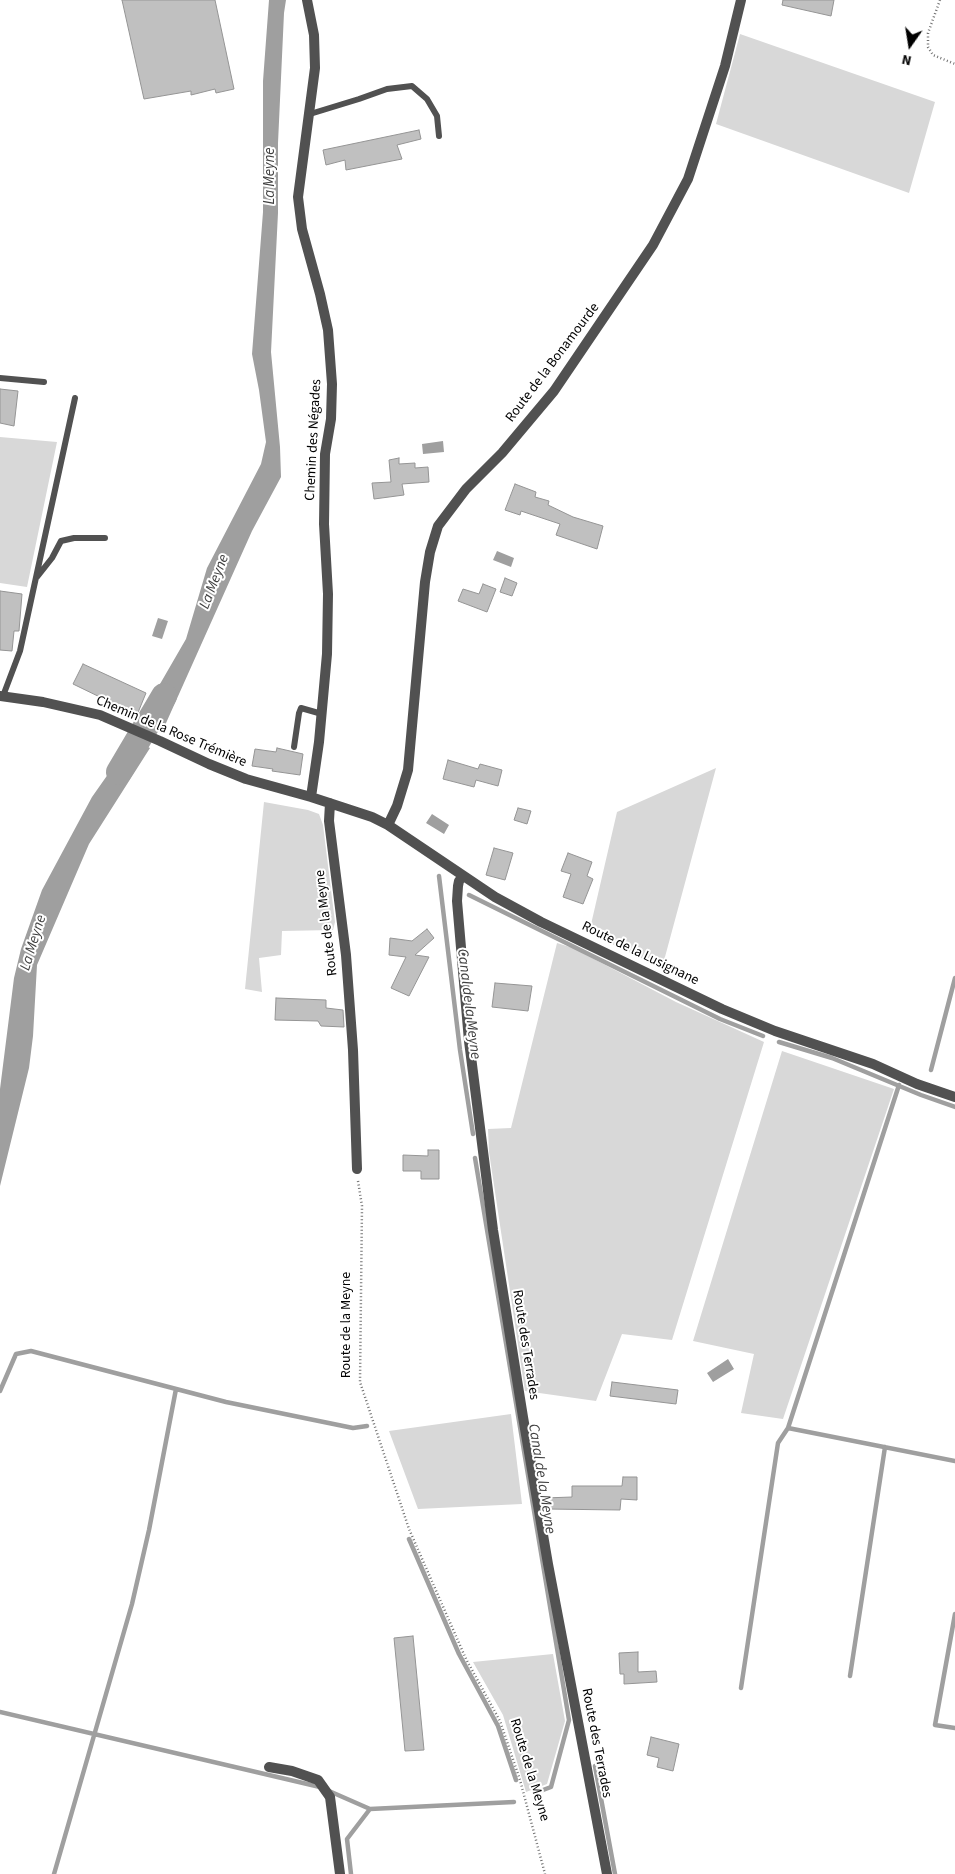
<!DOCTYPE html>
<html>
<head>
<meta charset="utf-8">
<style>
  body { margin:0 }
  #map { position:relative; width:955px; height:1874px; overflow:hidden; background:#fff; font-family:"Source Sans 3",sans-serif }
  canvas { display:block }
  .north { position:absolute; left:885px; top:20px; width:50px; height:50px; -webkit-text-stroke:4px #fff; paint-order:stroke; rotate:193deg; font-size:14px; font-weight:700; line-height:20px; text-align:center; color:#000 }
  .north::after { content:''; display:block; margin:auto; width:18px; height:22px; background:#000; clip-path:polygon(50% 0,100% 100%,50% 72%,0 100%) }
</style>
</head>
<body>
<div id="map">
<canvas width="955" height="1874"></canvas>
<div class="north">N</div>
</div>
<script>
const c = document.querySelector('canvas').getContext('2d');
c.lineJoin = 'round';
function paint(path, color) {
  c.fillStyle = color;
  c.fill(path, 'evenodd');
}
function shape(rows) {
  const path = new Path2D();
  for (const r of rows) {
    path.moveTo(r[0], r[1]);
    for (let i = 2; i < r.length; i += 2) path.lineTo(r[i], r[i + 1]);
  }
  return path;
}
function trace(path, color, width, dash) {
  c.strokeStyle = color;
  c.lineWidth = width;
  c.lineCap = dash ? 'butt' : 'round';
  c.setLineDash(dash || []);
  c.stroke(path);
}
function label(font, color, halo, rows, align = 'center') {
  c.font = font + ' "Source Sans 3",sans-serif';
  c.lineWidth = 4;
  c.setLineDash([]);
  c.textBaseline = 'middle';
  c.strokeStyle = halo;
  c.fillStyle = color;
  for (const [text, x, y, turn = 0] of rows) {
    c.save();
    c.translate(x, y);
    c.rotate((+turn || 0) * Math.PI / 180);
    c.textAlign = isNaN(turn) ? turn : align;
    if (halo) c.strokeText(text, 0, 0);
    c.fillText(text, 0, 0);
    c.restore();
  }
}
paint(shape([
  [740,34,935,102,909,193,716,124],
  [0,437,57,442,27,587,0,583],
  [716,768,662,968,589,933,617,812],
  [264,802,308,810,319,814,323,825,335,922,333,930,282,931,281,955,259,958,262,992,245,989],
  [557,943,573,948,676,1002,764,1042,672,1340,622,1334,596,1401,525,1391,489,1152,488,1129,511,1128],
  [782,1051,894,1089,783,1419,741,1413,754,1354,693,1341],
  [511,1414,522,1504,418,1509,389,1431],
  [553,1654,565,1721,547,1784,526,1792,503,1715,473,1662]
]), '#d8d8d8');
paint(shape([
  [269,0,286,0,284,13,278,143,278,213,271,352,280,447,281,477,252,531,162,732,138,722,186,639,207,568,261,464,266,442,259,390,252,354,263,212,263,81],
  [443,441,444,452,423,454,422,444],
  [497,551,514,558,511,567,493,560],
  [158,618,168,621,162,639,152,636],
  [129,738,150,748,89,844,37,965,33,1036,29,1068,0,1186,0,1089,14,978,21,949,42,890,92,797,111,770],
  [432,814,449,825,444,834,426,823],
  [728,1359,734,1369,713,1382,707,1373]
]), '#9f9f9f');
trace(shape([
  [439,876,460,1050,473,1134],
  [469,895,720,1019,763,1036],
  [779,1042,832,1058,921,1095,955,1107],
  [931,1070,955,978],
  [899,1085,788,1428,955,1461],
  [475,1158,569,1720,551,1787,535,1793],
  [0,1391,16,1354,31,1351,226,1402,353,1428,367,1426],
  [409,1539,459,1654,498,1726,516,1780],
  [955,1614,935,1725,955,1728],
  [850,1676,885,1447],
  [741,1688,778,1443,788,1428],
  [0,1712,320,1787],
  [595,1766,615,1874],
  [329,1791,370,1809],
  [54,1874,132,1604,149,1530,176,1389],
  [351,1874,347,1839,370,1809,514,1802]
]), '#9f9f9f', 4.5);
trace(shape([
  [119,772,164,696]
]), '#9f9f9f', 26);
const building = shape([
  [122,0,215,0,234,89,216,93,215,89,191,95,191,91,144,99,122,0],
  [783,0,834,0,831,16,782,5,783,0],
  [419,130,421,139,397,145,402,159,346,170,345,160,326,165,323,150,419,130],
  [0,389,18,391,14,426,0,423,0,389],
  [399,458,399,464,415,463,415,468,428,467,429,482,402,484,404,495,374,499,372,483,391,482,389,460,399,458],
  [515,484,536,492,535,497,549,501,548,505,573,517,603,526,597,549,556,535,560,524,521,511,520,515,505,510,515,484],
  [505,578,517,583,512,596,500,592,505,578],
  [483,584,496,589,487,612,458,601,463,589,479,594,483,584],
  [0,591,22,594,19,631,14,631,12,651,0,650,0,591],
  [83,664,146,693,137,715,73,684,83,664],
  [277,748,303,754,300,775,272,771,273,769,252,766,255,749,276,752,277,748],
  [448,760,478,769,480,764,502,770,498,786,476,780,474,787,443,779,448,760],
  [518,808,531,811,527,824,514,820,518,808],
  [494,848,513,853,505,880,486,875,494,848],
  [568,853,592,862,587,876,593,879,583,904,563,897,571,874,561,871,568,853],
  [427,929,434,938,415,955,429,957,409,996,391,988,406,957,389,955,390,938,412,941,427,929],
  [495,983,532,986,528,1011,492,1007,495,983],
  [276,998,326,1000,326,1008,343,1010,344,1027,321,1026,318,1021,275,1020,276,998],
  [428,1150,439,1150,439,1179,421,1179,421,1171,403,1171,403,1155,428,1156,428,1150],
  [612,1382,678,1390,676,1404,610,1396,612,1382],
  [623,1477,637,1477,637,1500,621,1499,620,1510,546,1509,544,1498,572,1497,572,1486,622,1486,623,1477],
  [413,1636,424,1750,405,1751,394,1638,413,1636],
  [638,1652,638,1672,656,1671,657,1682,624,1684,624,1674,620,1674,619,1653,638,1652],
  [651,1737,679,1744,673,1771,657,1767,659,1758,647,1755,651,1737]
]);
paint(building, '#c0c0c0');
trace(building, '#959595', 1);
trace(shape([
  [940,0,928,33,928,47,933,55,955,64],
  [358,1181,362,1206,360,1382,409,1529,466,1659,500,1721,520,1780,545,1874]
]), '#737373', 2.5, [1, 2.5]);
trace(shape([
  [310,114,359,99,387,89,412,86,427,99,437,116,439,136],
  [0,378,44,382],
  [37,577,52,558,61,541,74,538,105,538],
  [3,696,20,651,75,398],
  [294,747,299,713,301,708,322,714]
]), '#515151', 6);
trace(shape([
  [307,0,314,35,315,68,298,197,302,229,320,294,328,330,332,384,331,419,325,454,324,524,328,594,327,654,319,742,311,797],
  [0,696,43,702,100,715,160,741,209,764,246,779,311,797,372,817,388,825,495,897,541,922,722,1009,775,1031,873,1064,917,1084,955,1097],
  [330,803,329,821,346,955,353,1050,357,1169],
  [388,825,397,806,408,770,425,582,430,552,438,526,466,489,502,453,554,391,653,245,688,179,725,66,741,0],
  [463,876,459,881,458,886,457,901,469,1041,493,1230,523,1417,548,1564,607,1874],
  [269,1767,292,1771,318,1780,330,1797,340,1874]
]), '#515151', 10);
label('14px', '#000', '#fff', [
  ["Route de la Bonamourde",553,363,-53],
  ["Chemin des Négades",314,440,-87],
  ["Chemin de la Rose Trémière",171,732,23],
  ["Route de la Meyne",327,923,-97],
  ["Route de la Lusignane",640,954,26],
  ["Route de la Meyne",347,1325,-90],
  ["Route des Terrades",525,1345,81],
  ["Route des Terrades",596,1743,79],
  ["Route de la Meyne",529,1770,73]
]);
label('italic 15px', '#404040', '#fff', [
  ["La Meyne",271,176,-90],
  ["La Meyne",215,582,-69],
  ["La Meyne",34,943,-73],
  ["Canal de la Meyne",468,1004,83],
  ["Canal de la Meyne",541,1479,81]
]);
</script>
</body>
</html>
